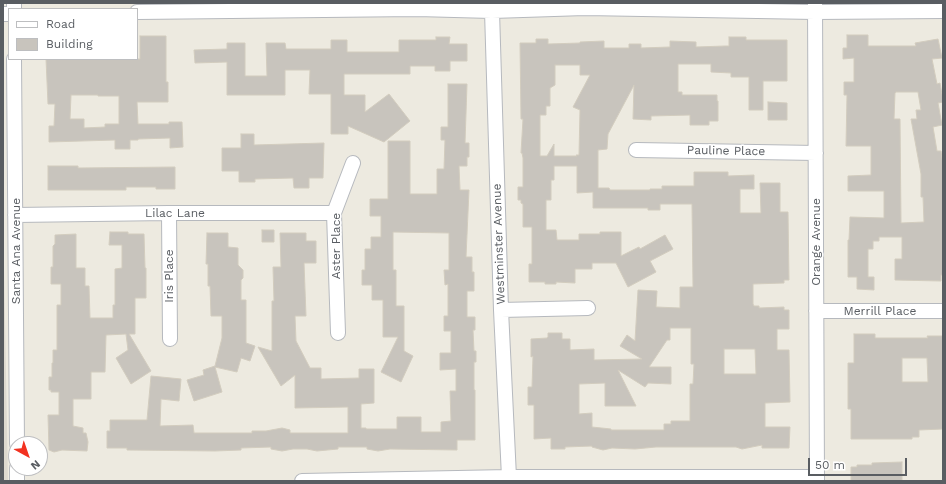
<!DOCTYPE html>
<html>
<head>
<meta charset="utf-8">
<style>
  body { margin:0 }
  #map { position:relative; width:946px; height:484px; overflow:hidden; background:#edeae0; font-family:"Work Sans",sans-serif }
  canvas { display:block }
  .frame { position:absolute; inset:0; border:4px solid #595d62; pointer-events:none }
  .legend { position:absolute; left:8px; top:8px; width:130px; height:52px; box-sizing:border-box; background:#fff; border:1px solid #bdbec0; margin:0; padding:5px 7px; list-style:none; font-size:12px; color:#595d62 }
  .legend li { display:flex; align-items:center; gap:8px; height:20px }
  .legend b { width:20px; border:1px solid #bdbec0 }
  .north { position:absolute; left:8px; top:436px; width:40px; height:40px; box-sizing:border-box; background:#fff; border:1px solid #bdbec0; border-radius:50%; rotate:140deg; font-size:11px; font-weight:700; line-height:16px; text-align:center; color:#595d62 }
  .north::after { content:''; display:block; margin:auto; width:14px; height:18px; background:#f23221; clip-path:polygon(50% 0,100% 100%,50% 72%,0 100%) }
  .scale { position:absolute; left:808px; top:458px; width:99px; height:18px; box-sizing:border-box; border:2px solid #595d62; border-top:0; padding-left:5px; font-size:12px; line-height:14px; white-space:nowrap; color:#595d62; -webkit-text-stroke:3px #fff; paint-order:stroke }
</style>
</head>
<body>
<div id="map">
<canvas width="946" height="484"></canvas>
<div class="frame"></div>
<ul class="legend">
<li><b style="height:5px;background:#fff"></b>Road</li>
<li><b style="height:11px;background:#c8c4bd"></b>Building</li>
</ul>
<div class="north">N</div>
<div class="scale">50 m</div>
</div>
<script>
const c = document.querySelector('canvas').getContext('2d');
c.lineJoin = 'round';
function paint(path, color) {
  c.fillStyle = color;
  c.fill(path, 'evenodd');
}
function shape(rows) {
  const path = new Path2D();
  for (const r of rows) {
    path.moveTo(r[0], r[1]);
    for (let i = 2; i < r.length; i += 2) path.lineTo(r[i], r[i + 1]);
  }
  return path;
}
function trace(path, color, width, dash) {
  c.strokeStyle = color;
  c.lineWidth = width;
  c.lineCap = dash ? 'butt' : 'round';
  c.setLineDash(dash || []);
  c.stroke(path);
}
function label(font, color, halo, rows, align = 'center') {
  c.font = font + ' "Work Sans",sans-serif';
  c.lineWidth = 3;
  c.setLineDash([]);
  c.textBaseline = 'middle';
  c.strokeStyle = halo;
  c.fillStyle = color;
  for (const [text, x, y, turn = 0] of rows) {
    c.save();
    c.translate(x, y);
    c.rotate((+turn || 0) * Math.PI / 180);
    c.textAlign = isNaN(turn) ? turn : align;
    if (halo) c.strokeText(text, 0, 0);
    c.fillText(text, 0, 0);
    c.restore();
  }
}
paint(shape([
  [3,211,8,481,3,481]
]), '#ddd9cf');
const building = shape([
  [847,35,868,35,868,46,916,46,915,43,938,39,942,58,932,59,937,84,940,83,943,100,943,102,938,103,942,125,933,127,937,151,941,151,943,165,943,275,941,275,941,281,895,280,895,259,902,259,902,237,879,237,879,241,873,241,873,249,868,249,868,277,874,277,874,290,857,289,857,277,848,277,848,240,849,240,850,217,884,218,884,191,848,191,848,176,871,175,871,146,846,146,847,95,844,95,844,82,854,82,854,58,843,59,843,48,847,48,847,35],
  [896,92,918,92,921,110,916,110,917,119,911,119,921,174,921,197,923,197,924,222,901,223,900,119,894,119,895,93,896,92],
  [140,36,166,36,166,82,168,82,168,102,137,102,138,124,169,124,169,122,182,122,183,147,170,148,170,138,138,139,138,140,130,140,130,149,115,149,115,140,49,142,49,126,54,126,55,104,48,104,46,59,140,59,140,36],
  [71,95,98,95,98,96,119,96,119,124,105,124,105,127,84,128,84,119,70,119,71,95],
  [436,37,450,37,449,44,467,44,467,61,450,61,450,71,435,71,435,66,410,66,410,74,344,74,344,95,365,95,365,112,389,94,410,121,384,142,348,126,348,134,331,134,331,94,309,94,310,70,285,70,285,95,227,95,227,62,195,63,194,50,227,49,227,43,245,43,245,76,267,76,266,43,285,43,286,49,331,49,331,40,347,40,347,52,399,52,399,40,436,40,436,37],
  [729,37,746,37,746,40,787,40,787,81,763,81,763,110,749,110,749,77,731,77,731,73,711,72,711,64,678,64,678,92,682,92,682,95,717,95,717,101,718,101,718,121,709,121,709,125,690,125,690,115,651,116,651,120,633,119,634,85,608,134,607,149,598,150,598,188,609,188,610,190,650,190,650,189,662,189,662,186,694,186,694,172,728,172,728,176,754,175,754,189,740,189,740,213,761,213,760,183,780,183,780,212,788,212,789,280,784,280,784,283,753,284,753,304,754,306,759,306,759,308,784,307,784,310,789,310,789,329,777,329,777,350,789,350,790,402,765,403,765,427,790,427,789,448,762,448,762,445,742,449,736,447,656,447,635,449,612,448,603,450,592,447,592,446,565,447,565,449,551,449,551,438,534,439,534,405,528,405,528,387,532,387,533,356,531,357,531,339,547,338,548,337,548,333,562,333,562,339,570,339,570,350,594,349,594,360,642,359,620,346,627,335,635,341,638,290,657,291,656,307,680,308,680,287,693,287,692,204,660,204,660,210,648,210,648,208,593,208,593,192,577,193,577,166,554,166,554,180,551,180,551,200,546,200,546,230,556,230,557,240,579,240,579,234,600,234,600,232,621,232,621,256,639,247,640,249,665,235,673,249,650,261,656,272,628,287,616,263,592,263,592,269,575,269,575,283,556,282,556,284,545,284,545,282,529,282,529,264,532,264,532,227,523,227,523,204,521,203,521,200,518,200,518,187,523,187,523,158,522,153,521,153,523,119,521,119,520,43,536,43,536,39,548,39,548,44,580,43,580,42,604,41,604,48,629,48,629,44,641,44,641,48,670,47,670,41,696,42,696,47,725,46,729,46,729,37],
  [555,65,580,65,580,75,590,75,573,107,580,110,579,155,576,155,577,156,554,156,554,144,547,156,540,156,540,115,546,115,546,106,550,106,550,88,555,85,555,65],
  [670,328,691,328,691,364,694,364,693,384,690,384,690,421,671,421,671,424,664,424,664,430,611,430,611,429,592,427,592,413,579,414,579,384,605,383,605,406,636,406,618,370,645,387,648,383,671,384,671,367,649,367,667,340,670,340,670,328],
  [724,349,755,349,756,374,724,374,724,349],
  [448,84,467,84,465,143,469,143,469,157,467,157,467,166,459,166,460,190,469,190,466,257,472,257,472,272,474,272,474,291,467,291,467,317,475,317,475,330,473,330,474,351,476,351,476,362,474,362,474,390,475,390,475,440,457,440,457,450,390,449,378,451,367,449,367,447,338,447,338,449,317,451,307,449,293,449,282,451,271,449,271,447,241,448,241,450,215,451,127,450,127,448,107,448,107,431,110,431,110,420,147,420,151,376,181,379,179,401,161,399,160,426,193,425,194,433,252,433,252,431,266,431,282,428,290,430,290,433,348,433,348,407,295,408,295,375,281,386,258,347,272,351,272,301,274,301,273,267,281,267,280,233,306,233,306,241,316,241,316,263,304,263,306,316,295,316,296,341,310,368,321,368,321,379,359,378,359,369,374,369,374,403,361,404,361,428,366,428,366,429,397,429,397,417,421,417,421,432,441,432,441,422,451,421,450,391,456,391,456,369,440,370,440,353,451,353,451,331,444,331,444,316,448,316,448,284,445,285,444,270,449,270,449,233,393,232,393,270,396,270,396,306,404,306,404,351,413,356,401,382,381,372,398,337,383,337,383,300,372,300,372,285,362,285,362,270,365,270,365,249,371,249,371,237,381,237,381,216,370,216,370,199,388,199,388,141,410,141,410,194,437,194,437,169,444,169,445,140,441,140,441,127,448,127,448,84],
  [768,102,787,103,787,120,768,120,768,102],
  [241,134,254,134,254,145,324,143,323,178,309,178,309,188,294,188,293,178,255,179,255,182,239,182,239,171,222,171,222,148,241,148,241,134],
  [48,166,78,166,78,168,175,167,175,189,156,189,156,187,126,187,126,190,48,190,48,166],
  [262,230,274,230,274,242,262,242,262,230],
  [110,232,128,232,128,234,144,234,145,268,146,268,146,298,135,298,135,334,129,334,151,371,131,384,116,358,128,350,126,334,106,335,105,372,91,372,91,399,73,399,73,426,83,428,83,433,86,433,88,442,87,451,62,450,54,452,49,450,48,415,59,415,59,392,51,392,51,390,49,390,49,377,52,377,52,363,53,363,53,350,57,350,57,305,61,305,61,284,51,284,51,267,53,267,53,246,55,244,55,235,76,234,76,268,85,268,85,286,89,286,90,318,113,318,113,305,115,305,115,269,122,268,122,245,109,245,110,232],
  [207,233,228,233,228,247,238,248,238,265,243,270,243,278,241,280,241,300,246,300,246,343,255,346,250,361,241,358,237,372,215,367,222,392,194,401,187,380,204,375,203,370,215,366,222,338,222,316,211,316,210,286,208,286,208,264,206,264,207,233],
  [854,334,875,334,875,338,928,338,927,336,943,336,943,429,919,430,919,437,912,437,912,439,851,439,851,409,848,409,848,363,854,363,854,334],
  [902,358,927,358,928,382,902,382,902,358],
  [902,462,902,481,851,481,851,467,857,467,857,465,872,465,872,463,902,462]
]);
paint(building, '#c8c4bd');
trace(building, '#d2ccbe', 1);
const minor = shape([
  [14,3,14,9],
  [815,3,817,481],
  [492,11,501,310,509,477],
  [137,12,417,9,492,11,585,8,815,12,943,11],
  [3,14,9,14],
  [14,59,17,444],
  [636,150,816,153],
  [169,213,170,339],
  [15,215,169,213,334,213],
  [501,310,588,308],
  [816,311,943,311],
  [338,333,334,213,353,163],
  [17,468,17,481],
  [302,481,509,477,817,477]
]);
trace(minor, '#b6b9be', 16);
trace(minor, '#fff', 14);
label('12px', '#595d62', '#fff', [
  ["Pauline Place",726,151,1],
  ["Lilac Lane",175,213],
  ["Orange Avenue",816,242,-90],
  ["Westminster Avenue",499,244,-92],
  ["Aster Place",336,246,-90],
  ["Santa Ana Avenue",16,251,-90],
  ["Iris Place",169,276,-90],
  ["Merrill Place",880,311]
]);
</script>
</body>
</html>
